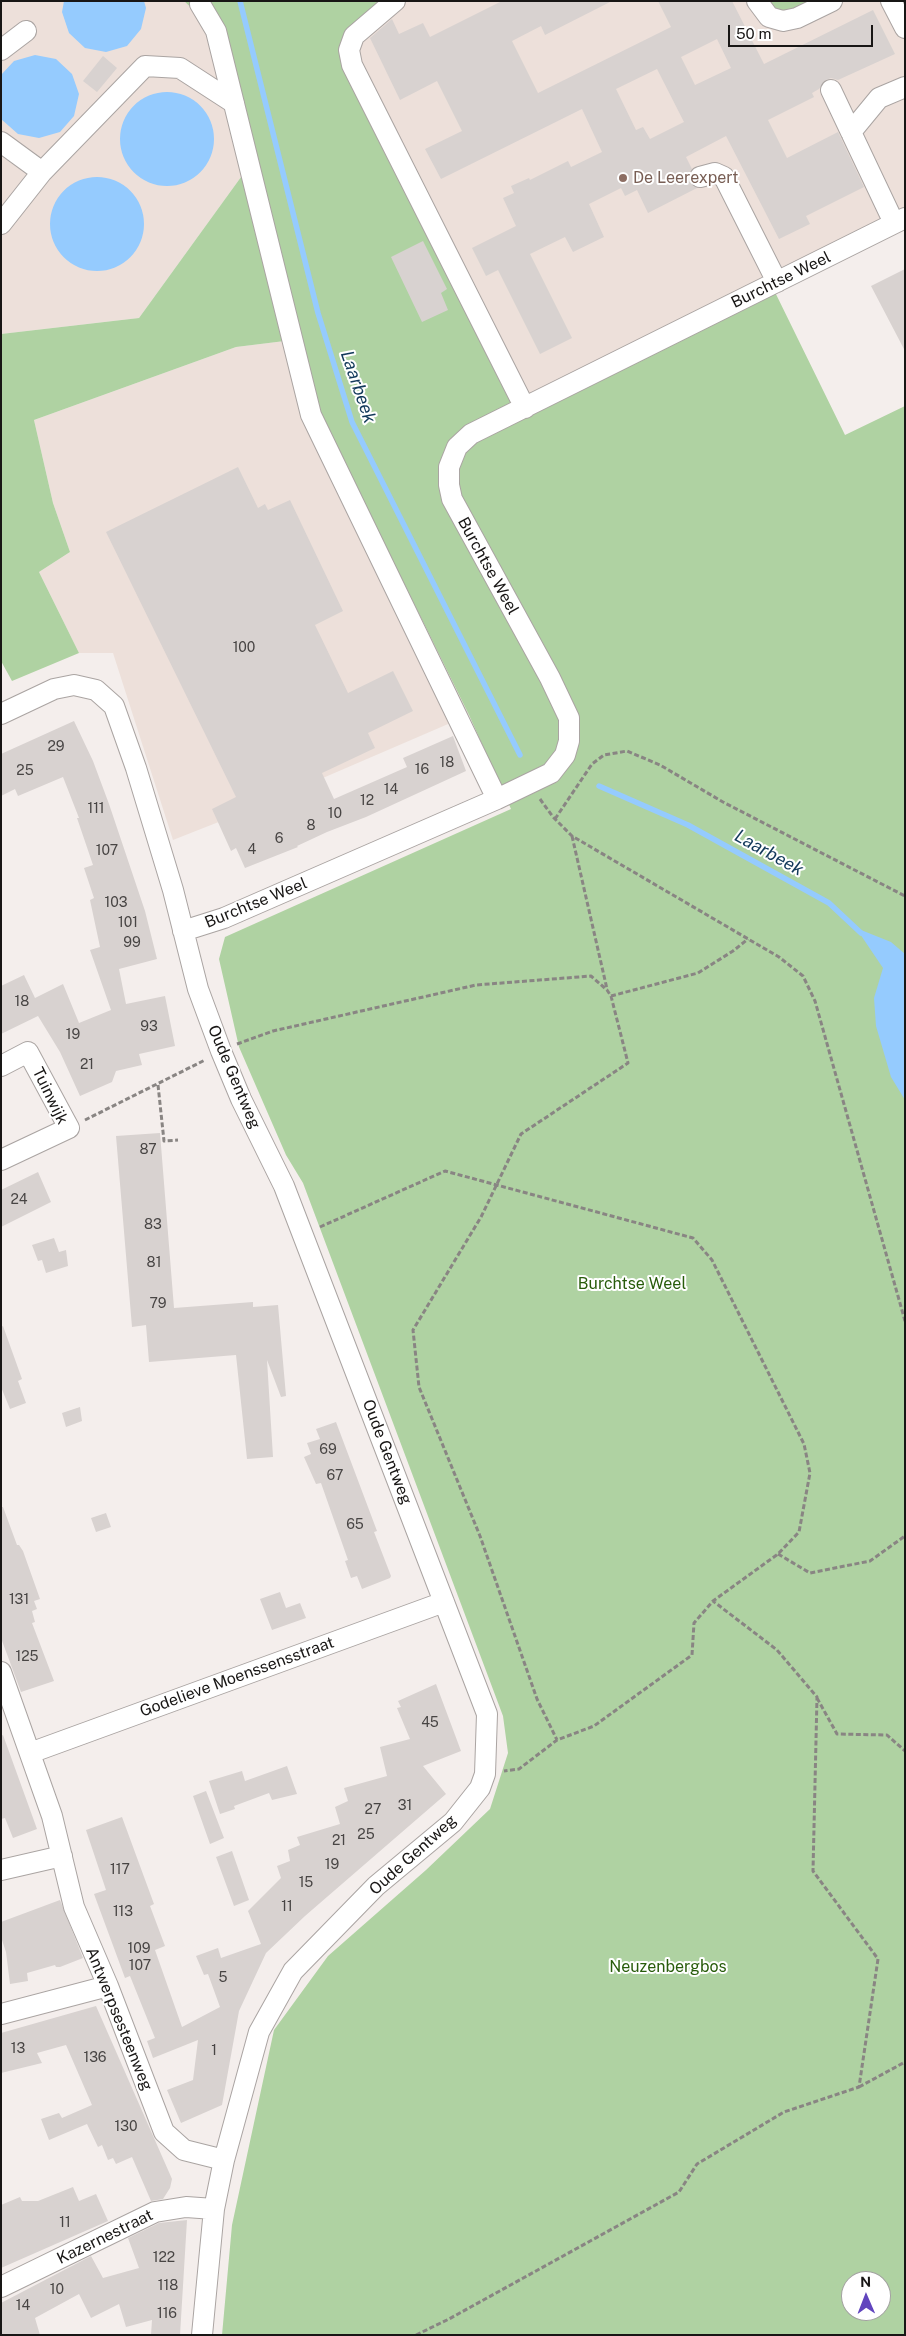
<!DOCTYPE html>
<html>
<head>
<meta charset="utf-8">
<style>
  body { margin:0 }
  #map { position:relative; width:906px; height:2336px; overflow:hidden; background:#f4eeec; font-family:"Public Sans",sans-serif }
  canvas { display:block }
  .frame { position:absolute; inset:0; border:2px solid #181615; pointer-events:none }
  .north { position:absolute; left:841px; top:2271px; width:50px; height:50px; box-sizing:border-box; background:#fff; border:1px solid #a3a2a1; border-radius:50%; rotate:359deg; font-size:14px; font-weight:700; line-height:20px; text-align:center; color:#181615 }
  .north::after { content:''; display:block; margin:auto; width:18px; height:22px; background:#6145be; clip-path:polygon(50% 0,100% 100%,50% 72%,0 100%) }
  .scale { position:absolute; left:728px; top:25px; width:145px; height:22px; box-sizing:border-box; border:2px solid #181615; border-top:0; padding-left:6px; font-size:15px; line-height:18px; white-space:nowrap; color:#181615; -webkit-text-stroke:4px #fff; paint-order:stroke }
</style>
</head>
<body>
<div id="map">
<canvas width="906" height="2336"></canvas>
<div class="frame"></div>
<div class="north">N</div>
<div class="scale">50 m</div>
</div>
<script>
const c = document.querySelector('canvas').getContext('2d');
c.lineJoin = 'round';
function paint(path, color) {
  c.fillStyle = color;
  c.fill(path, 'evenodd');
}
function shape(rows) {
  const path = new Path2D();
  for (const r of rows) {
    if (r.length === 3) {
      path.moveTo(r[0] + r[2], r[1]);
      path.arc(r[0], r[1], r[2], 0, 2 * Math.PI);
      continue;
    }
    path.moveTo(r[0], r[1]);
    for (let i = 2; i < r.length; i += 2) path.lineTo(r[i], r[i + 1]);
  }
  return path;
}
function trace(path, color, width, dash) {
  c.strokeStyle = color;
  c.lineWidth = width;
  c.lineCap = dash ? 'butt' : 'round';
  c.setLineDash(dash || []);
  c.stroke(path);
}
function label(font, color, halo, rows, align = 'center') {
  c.font = font + ' "Public Sans",sans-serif';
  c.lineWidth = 4;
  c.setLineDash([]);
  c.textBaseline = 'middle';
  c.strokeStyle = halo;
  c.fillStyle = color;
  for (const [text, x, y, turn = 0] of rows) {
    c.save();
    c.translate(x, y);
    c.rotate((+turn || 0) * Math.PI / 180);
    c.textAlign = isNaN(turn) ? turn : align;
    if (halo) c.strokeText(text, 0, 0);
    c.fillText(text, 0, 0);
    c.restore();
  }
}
paint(shape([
  [1,1,184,1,216,31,249,166,139,318,1,334],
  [287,1,905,1,905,218,525,408],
  [301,339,320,413,469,715,244,812,173,840,113,653,79,653,39,572,70,552,53,503,34,420,236,347]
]), '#ede0da');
paint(shape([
  [184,1,395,1,349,50,525,407,771,284,845,435,905,406,905,2335,222,2335,232,2225,274,2030,328,1956,426,1870,490,1809,508,1753,503,1716,303,1183,286,1155,239,1047,219,959,225,937,511,809,469,715,320,413,301,339,236,347,34,420,53,503,70,552,39,572,79,653,12,681,1,661,1,334,139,318,249,166,216,31],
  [851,2281,881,2281,881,2311,851,2311],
  [757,1,832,1,797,18]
]), '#afd2a2');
paint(shape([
  [64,1,144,1,146,8,141,29,127,46,106,52,85,48,69,33,62,12],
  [35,55,56,59,72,74,79,94,74,116,60,132,39,138,18,134,1,119,1,75,14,61],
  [167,139,47],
  [97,224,47],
  [856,928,891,942,905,954,905,1100,891,1077,876,1026,874,998,883,968]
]), '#95cbfe');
trace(shape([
  [240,1,318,313,352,422,520,755],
  [599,786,688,825,829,903,861,933]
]), '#95cbfe', 5.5);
paint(shape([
  [502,1,612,1,545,35,541,26,512,41,538,93,671,27,658,1,732,1,764,64,873,10,895,54,838,80,831,78,826,80,819,89,812,93,814,97,768,120,787,158,838,132,864,187,806,216,810,224,779,239,726,136,686,157,692,169,688,174,689,181,697,188,648,213,637,190,625,196,621,188,589,204,604,237,573,252,565,237,530,254,572,338,540,354,498,270,486,276,472,248,516,226,503,198,514,193,511,186,529,178,530,180,568,161,571,167,602,152,582,109,441,179,425,149,462,131,437,81,400,100,370,38,392,19,399,34,423,23,430,37],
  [717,39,731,68,695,85,681,57],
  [657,69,684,122,650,139,643,127,636,130,616,89],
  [103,56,117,68,97,92,83,81],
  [423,241,447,289,441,293,448,310,422,322,391,257],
  [905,269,905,351,871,286],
  [238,467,258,508,265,504,268,510,290,500,343,611,315,625,348,693,393,671,413,711,368,733,375,748,322,773,334,799,407,767,403,758,453,736,466,771,366,817,327,832,297,846,298,847,245,868,236,848,231,851,212,809,236,797,106,532],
  [74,721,93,761,109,804,145,911,157,959,119,969,126,1004,165,996,175,1046,139,1054,142,1065,116,1071,112,1082,80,1096,60,1052,38,1016,1,1034,1,986,24,975,35,998,63,984,79,1023,111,1010,90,950,100,947,90,900,94,898,84,868,93,865,77,818,79,818,63,777,18,796,15,789,1,796,1,754],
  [160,1133,174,1308,253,1302,253,1307,278,1305,286,1396,281,1397,267,1360,273,1457,247,1459,236,1355,149,1362,146,1325,132,1327,116,1136],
  [38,1172,51,1202,1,1227,1,1190],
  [54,1238,59,1252,66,1250,68,1266,46,1273,42,1260,38,1261,32,1245],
  [3,1326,22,1379,18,1381,26,1403,10,1409,1,1387,1,1327],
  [80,1407,82,1421,66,1427,62,1413],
  [336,1422,377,1531,374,1532,391,1576,390,1578,362,1589,357,1576,351,1578,345,1561,348,1560,321,1483,316,1484,304,1457,311,1454,307,1443,320,1439,316,1429],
  [1,1507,3,1507,17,1545,19,1545,23,1551,40,1599,34,1601,37,1609,32,1611,35,1622,32,1623,54,1681,21,1692,1,1638],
  [106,1513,111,1527,96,1532,91,1518],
  [280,1592,286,1608,300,1603,306,1618,272,1630,260,1599],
  [436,1684,461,1751,423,1766,446,1794,305,1916,266,1953,239,2011,222,2105,181,2123,167,2090,193,2080,198,2040,153,2058,147,2041,155,2038,130,1976,125,1978,94,1894,106,1890,86,1830,122,1817,154,1904,150,1906,165,1946,155,1950,182,2027,220,2007,208,1974,204,1975,196,1956,218,1948,221,1958,261,1944,248,1911,281,1878,277,1866,290,1861,288,1850,300,1845,297,1837,340,1824,335,1807,348,1801,344,1788,387,1776,380,1747,410,1739,397,1708,401,1707,398,1701],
  [3,1735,37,1829,13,1838,5,1818,1,1819,1,1736],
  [287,1766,297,1794,272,1800,269,1793,234,1806,235,1809,220,1814,209,1781,242,1771,245,1781],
  [206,1791,224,1838,210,1844,193,1796],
  [232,1851,249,1900,234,1906,216,1857],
  [60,1900,83,1958,60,1967,56,1967,55,1965,27,1973,28,1981,10,1984,6,1952,1,1937,1,1922],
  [96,2006,172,2179,170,2188,163,2199,151,2201,132,2157,116,2164,113,2158,108,2160,102,2145,98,2147,87,2124,49,2140,41,2119,59,2113,62,2118,92,2105,66,2045,37,2053,42,2063,1,2073,1,2033],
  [73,2187,79,2201,96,2194,108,2221,1,2268,1,2205,20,2197,22,2201,38,2201],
  [187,2220,180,2335,151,2335,152,2320,126,2327,119,2304,91,2318,79,2294,35,2318,40,2335,1,2335,1,2303,91,2256,103,2278,139,2268,128,2238,159,2223]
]), '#d8d2d0');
const minor = shape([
  [395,1,354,36,349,50,352,65,525,408],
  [757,1,769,17,783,21,797,18,832,1],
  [891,1,905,28],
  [200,4,216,31,311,415,497,799],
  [1,50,26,31],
  [831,90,894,223],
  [851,132,879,98,905,87],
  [1,142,42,172,145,66,180,68,234,103],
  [700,177,715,173,724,177,777,282],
  [1,224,42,172],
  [1,714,54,689,74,685,96,690,114,706,136,768,173,890,198,989,221,1051,241,1099,284,1186,487,1714,485,1774,480,1788,453,1822,376,1886,293,1971,259,2032,224,2160,214,2209,202,2335],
  [183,931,224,918,497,799,551,773,565,755,569,741,569,718,550,678,452,499,449,485,449,467,457,447,471,434,905,218],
  [1,1066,28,1052,69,1128,1,1160],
  [1,1672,52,1816,74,1907,108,1986,164,2132,184,2150,224,2160],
  [30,1753,444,1602],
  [1,1870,62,1856],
  [1,2014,108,1986],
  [1,2287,155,2212,186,2207,214,2209]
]);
trace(minor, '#aaa4a2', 22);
trace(shape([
  [540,799,553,817,572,836,779,957,803,976,815,1001,905,1321],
  [555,819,592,764,604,755,627,751,660,765,723,802,905,896],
  [572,836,607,989],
  [611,996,698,973,733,951,748,939],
  [237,1044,273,1031,476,985,591,976,607,990,611,996,628,1063,521,1134,481,1217,413,1330,419,1387,480,1536,537,1699,557,1740],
  [158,1085,164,1141,178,1140],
  [85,1120,205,1060],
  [320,1227,445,1171,693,1238,712,1260,804,1444,810,1473,799,1532,778,1554,713,1601,694,1623,692,1655,594,1726,557,1740,519,1769,504,1771],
  [778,1554,810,1573,870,1561,905,1536],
  [817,1698,837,1734,887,1735,905,1751],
  [859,2087,905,2062],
  [416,2335,449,2319,679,2192,697,2164,784,2112,859,2087,878,1959,813,1871,817,1697,777,1650,713,1601]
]), '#898583', 3, [5, 2.5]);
trace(minor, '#fff', 20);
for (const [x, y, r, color] of [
  [623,178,5,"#8d6e63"]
]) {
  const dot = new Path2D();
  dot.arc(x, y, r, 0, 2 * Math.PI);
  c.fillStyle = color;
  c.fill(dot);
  trace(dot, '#fff', 2);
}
label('14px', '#484544', null, [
  ["100",244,648],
  ["29",56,747],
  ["18",447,763],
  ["16",422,770],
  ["25",25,771],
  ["14",391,790],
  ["12",367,801],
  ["111",96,809],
  ["10",335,814],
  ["8",311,826],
  ["6",279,839],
  ["4",252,850],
  ["107",107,851],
  ["103",116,903],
  ["101",128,923],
  ["99",132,943],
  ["18",22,1002],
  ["93",149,1027],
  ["19",73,1035],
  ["21",87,1065],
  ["87",148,1150],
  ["24",19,1200],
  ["83",153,1225],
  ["81",154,1263],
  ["79",158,1304],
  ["69",328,1450],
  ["67",335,1476],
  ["65",355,1525],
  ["131",19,1600],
  ["125",27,1657],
  ["45",430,1723],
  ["31",405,1806],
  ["27",373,1810],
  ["25",366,1835],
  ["21",339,1841],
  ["19",332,1865],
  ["117",120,1870],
  ["15",306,1883],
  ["11",287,1907],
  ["113",123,1912],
  ["109",139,1949],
  ["107",140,1966],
  ["5",223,1978],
  ["13",18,2049],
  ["1",214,2051],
  ["136",95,2058],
  ["130",126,2127],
  ["11",65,2223],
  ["122",164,2258],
  ["118",168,2286],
  ["10",57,2290],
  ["14",23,2306],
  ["116",167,2314]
]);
label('16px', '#785e54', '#fff', [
  ["De Leerexpert",633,178]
], 'left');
label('16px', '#181615', '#fff', [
  ["Burchtse Weel",781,280,-26],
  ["Burchtse Weel",488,566,61],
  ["Burchtse Weel",256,903,-22],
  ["Oude Gentweg",234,1077,67],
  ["Tuinwijk",50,1096,64],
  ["Oude Gentweg",387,1452,69],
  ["Godelieve Moenssensstraat",237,1677,-20],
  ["Oude Gentweg",413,1855,-42],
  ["Antwerpsesteenweg",119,2019,68],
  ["Kazernestraat",105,2237,-26]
]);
label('16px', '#285c0b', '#fff', [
  ["Burchtse Weel",632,1284],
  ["Neuzenbergbos",668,1967]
]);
label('italic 18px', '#12395a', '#fff', [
  ["Laarbeek",358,387,71],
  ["Laarbeek",769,853,29]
]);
</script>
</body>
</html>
